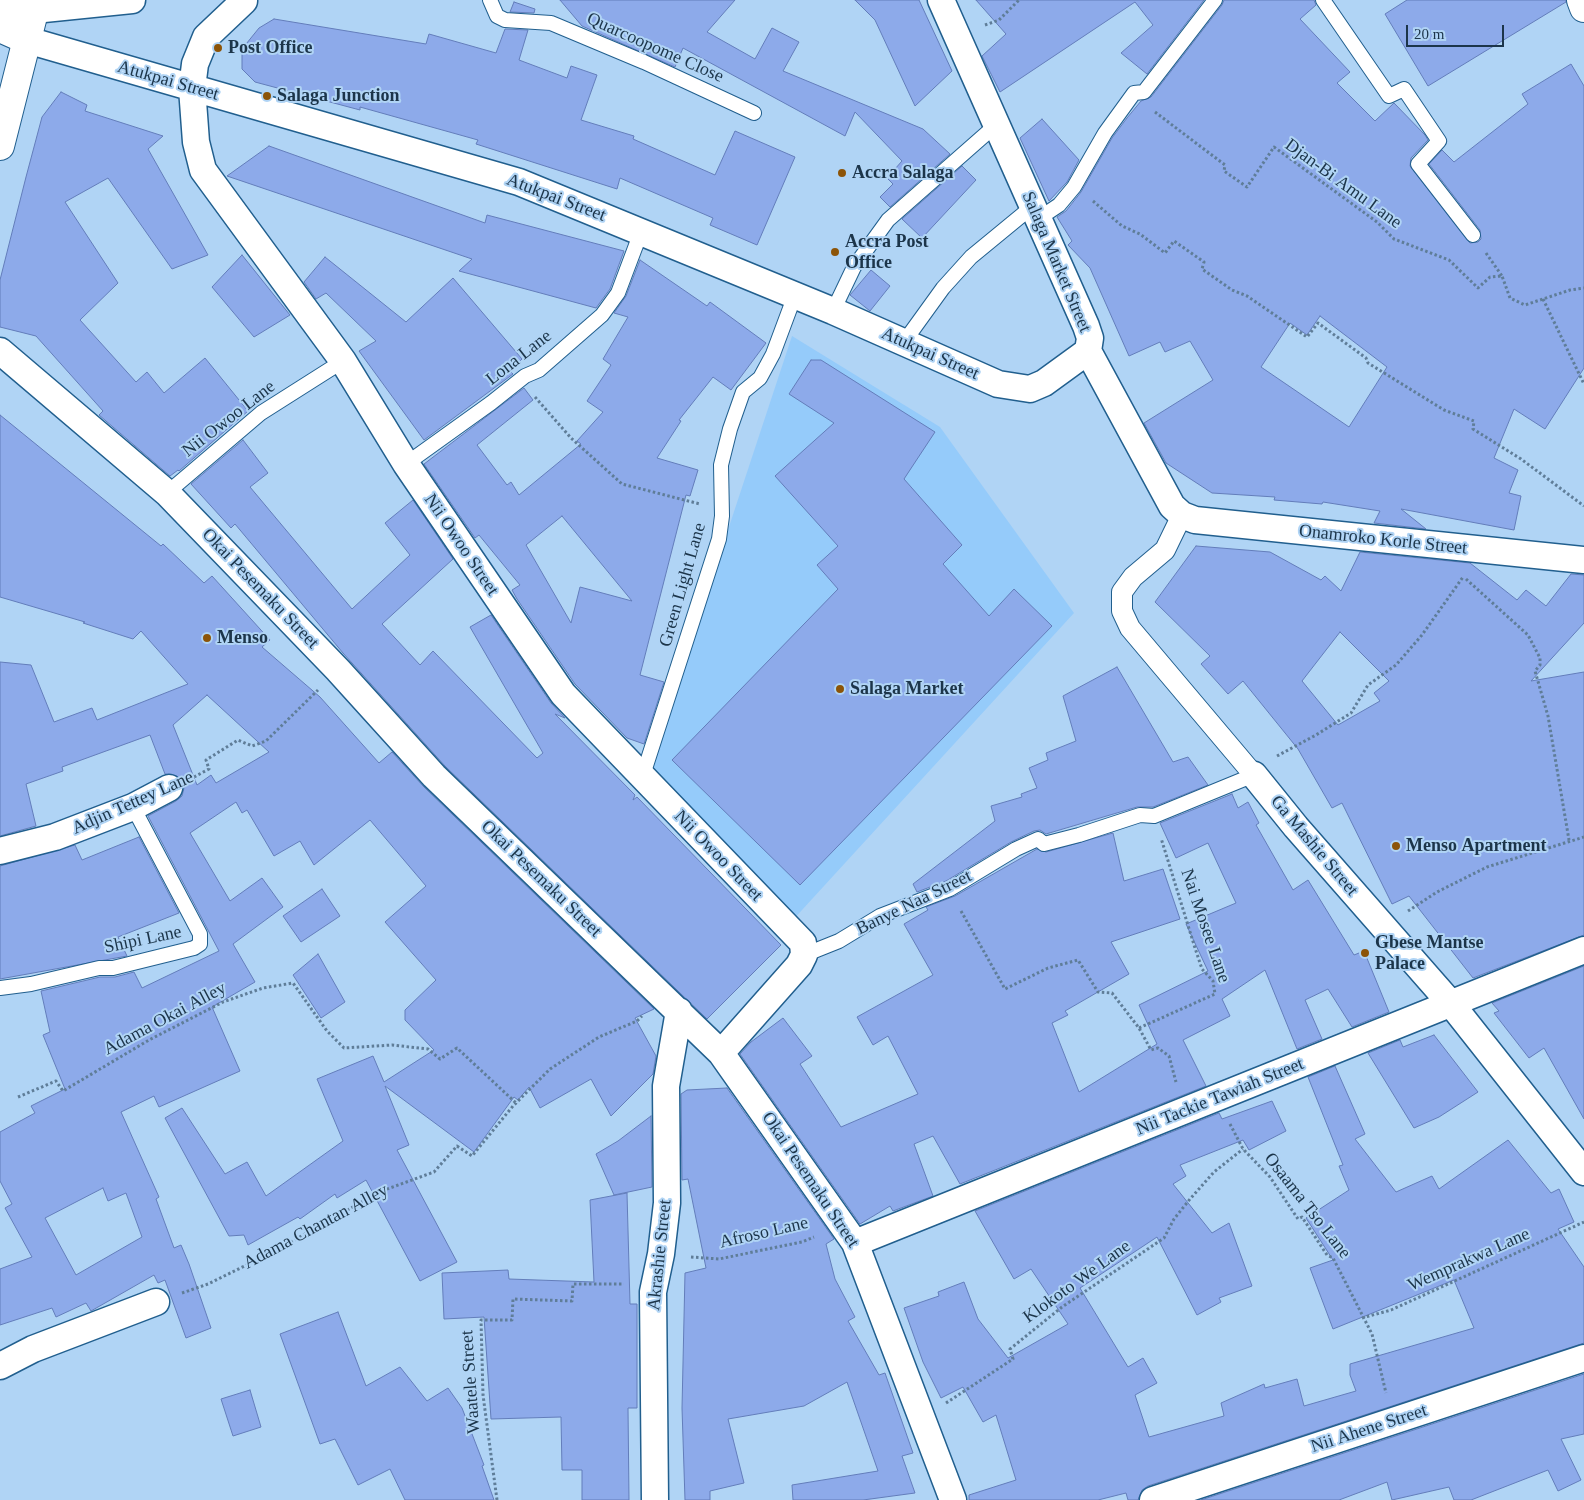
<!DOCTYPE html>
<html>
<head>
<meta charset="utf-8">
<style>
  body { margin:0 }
  #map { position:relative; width:1584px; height:1500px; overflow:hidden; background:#b0d4f5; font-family:Georgia,serif }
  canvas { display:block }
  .scale { position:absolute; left:1406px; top:25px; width:98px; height:22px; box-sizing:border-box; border:2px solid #1c354a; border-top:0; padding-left:6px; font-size:15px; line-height:18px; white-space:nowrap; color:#1c354a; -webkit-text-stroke:4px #b0d4f5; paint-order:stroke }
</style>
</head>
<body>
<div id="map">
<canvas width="1584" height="1500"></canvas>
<div class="scale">20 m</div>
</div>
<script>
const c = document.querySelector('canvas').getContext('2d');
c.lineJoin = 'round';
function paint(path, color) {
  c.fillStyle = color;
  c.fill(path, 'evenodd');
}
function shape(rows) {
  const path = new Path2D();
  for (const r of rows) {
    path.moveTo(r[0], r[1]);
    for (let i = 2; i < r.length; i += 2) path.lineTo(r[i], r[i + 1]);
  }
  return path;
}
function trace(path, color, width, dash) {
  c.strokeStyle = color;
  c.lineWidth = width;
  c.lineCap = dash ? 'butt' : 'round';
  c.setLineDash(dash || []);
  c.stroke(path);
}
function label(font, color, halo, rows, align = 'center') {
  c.font = font + ' Georgia,serif';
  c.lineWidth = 4;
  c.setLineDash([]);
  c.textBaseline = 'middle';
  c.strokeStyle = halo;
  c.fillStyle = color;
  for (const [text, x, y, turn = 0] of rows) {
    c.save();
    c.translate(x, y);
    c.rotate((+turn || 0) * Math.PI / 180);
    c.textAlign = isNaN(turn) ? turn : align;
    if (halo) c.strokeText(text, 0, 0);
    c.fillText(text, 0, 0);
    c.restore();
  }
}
paint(shape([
  [792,336,940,427,1074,613,791,922,650,766]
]), '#95cbfa');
const building = shape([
  [560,0,735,0,707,32,755,59,772,28,799,42,783,71,923,129,950,154,890,207,880,197,893,184,887,178,902,161,855,112,845,136,683,48,675,67,582,26,560,0],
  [855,0,919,0,952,71,915,106,875,20,855,0],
  [976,0,1204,0,1147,74,1121,53,1153,25,1135,2,1000,92,982,56,1006,34,976,0],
  [1224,0,1314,0,1316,5,1300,19,1350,72,1337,83,1375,121,1394,103,1425,135,1428,140,1411,158,1410,166,1470,243,1478,242,1481,239,1480,230,1429,164,1442,150,1454,162,1528,104,1522,94,1571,64,1584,86,1584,368,1545,429,1514,409,1494,458,1518,470,1509,493,1521,496,1514,530,1401,509,1426,529,1374,523,1380,511,1323,502,1322,504,1274,500,1275,497,1212,493,1166,463,1144,423,1213,380,1190,341,1165,352,1160,342,1129,356,1090,268,1068,245,1072,241,1057,217,1066,211,1081,192,1112,138,1127,118,1141,101,1151,97,1222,5,1224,0],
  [1320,316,1387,367,1349,427,1261,367,1290,323,1307,335,1320,316],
  [1407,0,1566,0,1566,2,1428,86,1385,14,1407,0],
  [514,2,535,9,534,13,510,12,514,2],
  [274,19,426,44,429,34,496,53,505,29,528,30,519,60,567,78,571,66,597,75,581,120,634,136,633,139,715,175,735,131,795,157,757,245,710,225,713,218,620,178,617,189,476,144,478,140,360,107,360,110,255,82,242,69,242,49,259,28,274,19],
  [61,92,87,105,85,111,163,136,148,149,208,255,172,269,108,178,65,202,118,283,80,320,136,382,147,372,164,393,205,358,248,411,179,471,178,470,170,476,99,415,103,411,36,336,0,327,0,280,26,177,42,117,61,92],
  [1042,119,1079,160,1067,182,1049,201,1020,138,1042,119],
  [269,146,485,223,487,215,624,251,610,289,596,308,459,271,472,259,227,176,269,146],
  [962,166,976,180,922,238,902,219,962,166],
  [242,255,290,315,254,337,212,287,242,255],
  [325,257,406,322,453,278,522,359,510,371,513,374,424,440,359,351,376,341,326,293,316,299,304,282,325,257],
  [640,260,707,306,710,302,766,343,731,390,713,377,679,420,681,421,657,458,698,470,690,496,686,495,640,675,664,682,644,744,627,738,575,684,517,599,512,590,520,585,479,535,475,538,424,464,524,388,533,400,477,445,507,485,511,482,519,495,581,444,577,441,603,412,587,401,611,365,603,359,628,317,614,313,626,296,640,260],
  [562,516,632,601,580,587,571,623,526,545,562,516],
  [871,270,890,286,870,311,850,295,871,270],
  [811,360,821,360,935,432,904,479,962,545,943,564,989,616,1014,589,1052,626,800,885,672,760,838,589,817,565,838,546,775,476,834,423,789,394,811,360],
  [0,415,161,546,163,544,204,583,212,576,270,640,262,647,320,697,379,763,392,752,424,787,654,1009,635,1018,656,1056,653,1074,611,1116,591,1079,540,1108,529,1087,518,1100,514,1097,474,1152,385,1086,409,1145,397,1150,457,1262,420,1281,366,1180,337,1198,335,1194,300,1219,298,1217,248,1245,244,1235,229,1236,165,1118,182,1108,225,1174,247,1162,266,1196,343,1141,317,1079,373,1056,384,1082,434,1050,405,1020,405,1010,436,980,385,922,426,886,370,820,314,865,300,841,274,856,247,810,242,813,236,802,190,833,230,901,262,878,283,907,233,944,255,982,212,1007,240,1071,159,1107,154,1096,121,1112,159,1197,156,1199,174,1248,181,1245,189,1264,211,1328,186,1338,165,1280,158,1283,154,1275,91,1311,86,1303,56,1317,52,1308,0,1325,0,1269,32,1257,5,1208,12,1204,0,1181,0,1132,35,1113,31,1106,65,1089,43,1035,50,1032,41,991,100,977,115,977,134,972,142,988,219,951,148,816,176,801,182,796,184,788,182,781,177,776,165,774,150,735,62,767,63,771,26,784,36,826,0,836,0,662,31,665,54,722,92,708,97,720,188,684,141,631,133,639,83,623,85,622,0,597,0,415],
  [207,695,269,752,216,783,211,775,197,785,173,725,207,695],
  [103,1188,108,1201,126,1193,142,1237,76,1275,45,1218,103,1188],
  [243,440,268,473,250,487,352,609,410,555,385,523,413,500,453,559,382,624,420,665,433,651,537,758,543,753,470,627,491,615,551,703,565,718,555,714,635,795,633,800,637,797,781,945,707,1019,445,766,343,653,235,524,231,528,191,484,243,440],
  [1196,546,1270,552,1321,580,1325,576,1341,591,1360,552,1470,563,1517,600,1526,590,1546,606,1571,574,1584,575,1584,623,1531,681,1584,672,1584,935,1473,978,1409,896,1392,904,1342,803,1332,808,1298,749,1243,681,1228,694,1201,664,1210,656,1155,602,1196,546],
  [1340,632,1389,681,1374,693,1380,701,1338,725,1302,681,1340,632],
  [1117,667,1173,762,1188,757,1208,785,1153,807,1137,807,1046,834,1040,830,1034,831,1011,842,946,881,917,892,913,884,995,821,991,806,1022,797,1021,794,1037,788,1029,768,1048,760,1046,753,1076,741,1063,696,1117,667],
  [1232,794,1238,808,1248,802,1259,823,1256,825,1293,890,1308,880,1354,955,1364,951,1389,1012,1352,1027,1328,989,1305,1000,1322,1039,1297,1049,1265,970,1222,999,1230,1016,1183,1040,1206,1086,960,1184,933,1136,914,1144,933,1196,893,1211,890,1206,860,1224,740,1054,751,1042,783,1018,812,1056,800,1064,841,1127,918,1094,888,1036,873,1045,857,1017,933,975,904,924,928,910,926,907,955,896,1037,849,1046,852,1113,833,1124,881,1163,869,1180,919,1111,942,1129,974,1065,1011,1068,1015,1052,1023,1079,1092,1157,1044,1139,1005,1208,971,1186,924,1236,903,1208,843,1176,858,1160,823,1232,794],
  [139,837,179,913,118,937,127,956,0,979,0,866,75,845,82,860,139,837],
  [322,889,340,916,301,942,283,916,322,889],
  [318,954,345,1002,321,1018,293,975,318,954],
  [1584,966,1584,1119,1544,1048,1529,1058,1494,1013,1499,1011,1492,1003,1584,966],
  [1434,1035,1478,1092,1439,1117,1414,1128,1368,1053,1400,1040,1403,1047,1434,1035],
  [1335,1066,1365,1134,1355,1139,1396,1192,1432,1176,1439,1189,1508,1140,1551,1193,1559,1189,1574,1222,1558,1229,1584,1267,1584,1343,1148,1486,1142,1490,1138,1500,1128,1500,1126,1493,1098,1500,969,1500,969,1495,1016,1480,996,1415,983,1422,963,1387,941,1398,923,1362,904,1308,939,1296,938,1292,964,1282,978,1319,1008,1358,1068,1324,1031,1269,1014,1279,975,1211,1219,1113,1222,1119,1272,1101,1286,1131,1249,1150,1243,1140,1180,1165,1186,1176,1173,1184,1212,1233,1229,1223,1252,1286,1219,1298,1221,1302,1197,1315,1157,1237,1080,1288,1128,1367,1143,1358,1157,1383,1135,1395,1149,1437,1224,1416,1221,1403,1264,1384,1265,1388,1297,1379,1304,1406,1356,1391,1350,1375,1350,1364,1474,1328,1454,1280,1333,1329,1310,1268,1333,1260,1306,1218,1349,1190,1339,1166,1343,1165,1308,1077,1335,1066],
  [727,1088,834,1239,826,1244,835,1279,855,1317,848,1321,879,1375,885,1373,913,1453,902,1456,915,1493,863,1500,793,1500,792,1485,878,1471,847,1382,804,1406,728,1419,744,1483,710,1491,710,1500,685,1500,682,1408,685,1273,706,1268,688,1179,682,1180,681,1094,687,1090,727,1088],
  [651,1116,652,1187,614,1195,596,1154,618,1141,651,1116],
  [627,1193,630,1304,637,1304,637,1408,628,1408,629,1500,582,1500,582,1470,562,1470,561,1417,491,1419,484,1317,444,1319,442,1273,508,1270,509,1279,594,1282,590,1200,627,1193],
  [338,1312,366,1386,400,1367,427,1401,448,1388,462,1408,484,1465,482,1466,494,1500,405,1500,390,1469,358,1485,335,1439,320,1444,280,1334,338,1312],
  [1584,1374,1584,1434,1561,1439,1581,1480,1558,1491,1548,1470,1471,1500,1454,1500,1449,1487,1392,1500,1387,1482,1339,1500,1201,1500,1584,1374],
  [250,1390,261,1427,233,1436,221,1399,250,1390]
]);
paint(building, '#8daaea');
trace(building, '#637dba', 1);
const service = shape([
  [490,0,497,16,505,20,551,23,644,62,754,113],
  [1323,0,1389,96,1404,89,1439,141,1418,164,1473,235],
  [1038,219,1059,205,1074,187,1105,133,1134,93,1144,92,1215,0],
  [833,311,854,267,888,220,996,125],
  [904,342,943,288,971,257,1033,206],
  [406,464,491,403,525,376,539,370,602,315,618,293,641,232],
  [167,493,261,413,343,361],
  [642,778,719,539,722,516,721,465,730,429,743,392,760,378,773,354,795,295],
  [804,955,839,941,880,916,950,889,1016,849,1038,839,1044,844,1079,835,1140,815,1154,816,1254,775],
  [0,988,31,984,99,968,113,968,194,948,200,944,200,934,133,807]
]);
const pedestrian = shape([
  [1182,515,1165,550,1133,577,1122,592,1122,611,1130,628,1254,775]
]);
const minor = shape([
  [941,0,1086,326,1090,338,1088,351,1172,506,1182,515,1195,520,1584,560],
  [244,1,206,37,195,64,192,88,196,142,203,170,343,361,406,464,563,694,803,943,804,955,799,965,721,1053],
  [34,10,132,0],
  [27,40,519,182,833,311,998,384,1030,389,1044,383,1088,351],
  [0,351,167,493,338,670,434,776,721,1053,855,1243,953,1500],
  [1254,775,1296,827,1452,1005,1584,1172],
  [0,851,55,837,133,807,169,788],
  [855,1243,1584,950],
  [0,1366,33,1349,156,1302],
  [655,1500,653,1292,661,1254,667,1203,666,1086,679,1011],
  [1153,1500,1584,1358]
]);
const secondary = shape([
  [0,12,34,10],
  [0,28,27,40]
]);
const primary = shape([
  [1581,0,1584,8],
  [0,146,37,0]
]);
trace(service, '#215f8e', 16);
trace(pedestrian, '#215f8e', 22);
trace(minor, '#215f8e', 29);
trace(secondary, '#215f8e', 30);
trace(primary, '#215f8e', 30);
trace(shape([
  [985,25,999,20,1019,0],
  [1155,112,1225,165,1224,171,1247,187,1274,147,1377,222,1394,239,1449,260,1478,288,1490,277,1502,276,1510,298,1525,305,1570,290,1584,288],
  [1093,201,1122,226,1140,234,1165,253,1174,241,1204,262,1202,269,1232,290,1247,296,1307,337,1318,323,1366,358,1368,363,1444,410,1474,421,1473,429,1521,459,1584,506],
  [1486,253,1502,276],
  [1543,299,1584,384],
  [535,397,571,438,622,484,700,504],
  [1466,579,1528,635,1540,658,1540,665,1535,671,1548,716,1569,840],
  [1277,756,1316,735,1351,713,1368,685,1396,665,1422,635,1463,577],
  [194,777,209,769,206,760,238,740,252,746,266,741,318,690],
  [961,911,1005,989,1048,968,1078,960,1098,992,1112,993,1139,1028,1151,1050,1158,1048,1169,1056,1176,1082],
  [1408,911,1437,892,1487,867,1584,837],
  [1139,1028,1215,994,1213,981,1202,969,1195,948,1161,838],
  [18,1097,56,1081,63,1091,149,1040,223,1002,263,988,293,983,327,1031,344,1048,392,1045,428,1049,440,1059,457,1048,516,1103],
  [1230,1124,1243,1149,1270,1177,1298,1219,1302,1217,1327,1255,1333,1258,1372,1334,1386,1393],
  [691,1257,719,1259,802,1242,814,1237],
  [182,1293,208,1284,277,1250,379,1192,434,1172,457,1146,472,1156,513,1106,550,1069,599,1037,637,1021,642,1016],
  [1362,1318,1391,1310,1584,1222],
  [946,1403,1013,1359,1010,1349,1062,1307,1164,1238,1174,1219,1190,1199,1214,1172,1243,1149],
  [497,1500,483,1395,481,1320,512,1320,513,1299,572,1301,573,1284,624,1284]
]), '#5f7d98', 3, [2.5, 2.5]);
trace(service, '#fff', 14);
trace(pedestrian, '#fff', 20);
trace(minor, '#fff', 26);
trace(secondary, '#fff', 28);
trace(primary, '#fff', 28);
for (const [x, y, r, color] of [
  [218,48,5,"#8c5408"],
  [267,96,5,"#8c5408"],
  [842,173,5,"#8c5408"],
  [835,252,5,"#8c5408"],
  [207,638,5,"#8c5408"],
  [840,689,5,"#8c5408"],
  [1396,846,5,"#8c5408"],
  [1365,953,5,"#8c5408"]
]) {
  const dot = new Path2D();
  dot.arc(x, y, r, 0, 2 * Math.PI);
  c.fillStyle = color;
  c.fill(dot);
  trace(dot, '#b0d4f5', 2);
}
label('bold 18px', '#1c354a', '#b0d4f5', [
  ["Post Office",228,48],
  ["Salaga Junction",277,96],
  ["Accra Salaga",852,173],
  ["Accra Post",845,242],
  ["Office",845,263],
  ["Menso",217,638],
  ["Salaga Market",850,689],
  ["Menso Apartment",1406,846],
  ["Gbese Mantse",1375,943],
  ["Palace",1375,964]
], 'left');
label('18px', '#1c354a', '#b0d4f5', [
  ["Quarcoopome Close",655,48,24],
  ["Atukpai Street",168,81,16],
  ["Djan-Bi Amu Lane",1343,184,36],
  ["Atukpai Street",556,198,21],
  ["Salaga Market Street",1056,262,67],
  ["Atukpai Street",930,354,24],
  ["Lona Lane",519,358,-38],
  ["Nii Owoo Lane",229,419,-38],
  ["Onamroko Korle Street",1383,540,6],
  ["Nii Owoo Street",461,545,56],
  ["Green Light Lane",683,585,-74],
  ["Okai Pesemaku Street",260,589,46],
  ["Adjin Tettey Lane",133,803,-24],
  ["Ga Mashie Street",1314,846,50],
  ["Nii Owoo Street",718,856,46],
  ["Okai Pesemaku Street",541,879,44],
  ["Banye Naa Street",914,903,-26],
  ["Nai Mosee Lane",1205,926,71],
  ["Shipi Lane",143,940,-12],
  ["Adama Okai Alley",165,1019,-28],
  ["Nii Tackie Tawiah Street",1220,1097,-22],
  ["Okai Pesemaku Street",810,1180,56],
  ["Osaama Tso Lane",1307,1206,52],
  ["Adama Chantan Alley",316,1227,-28],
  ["Afroso Lane",764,1233,-13],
  ["Akrashie Street",660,1255,-84],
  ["Wemprakwa Lane",1469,1260,-24],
  ["Klokoto We Lane",1077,1282,-36],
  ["Waatele Street",471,1382,-94],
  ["Nii Ahene Street",1369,1429,-18]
]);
</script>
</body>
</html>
